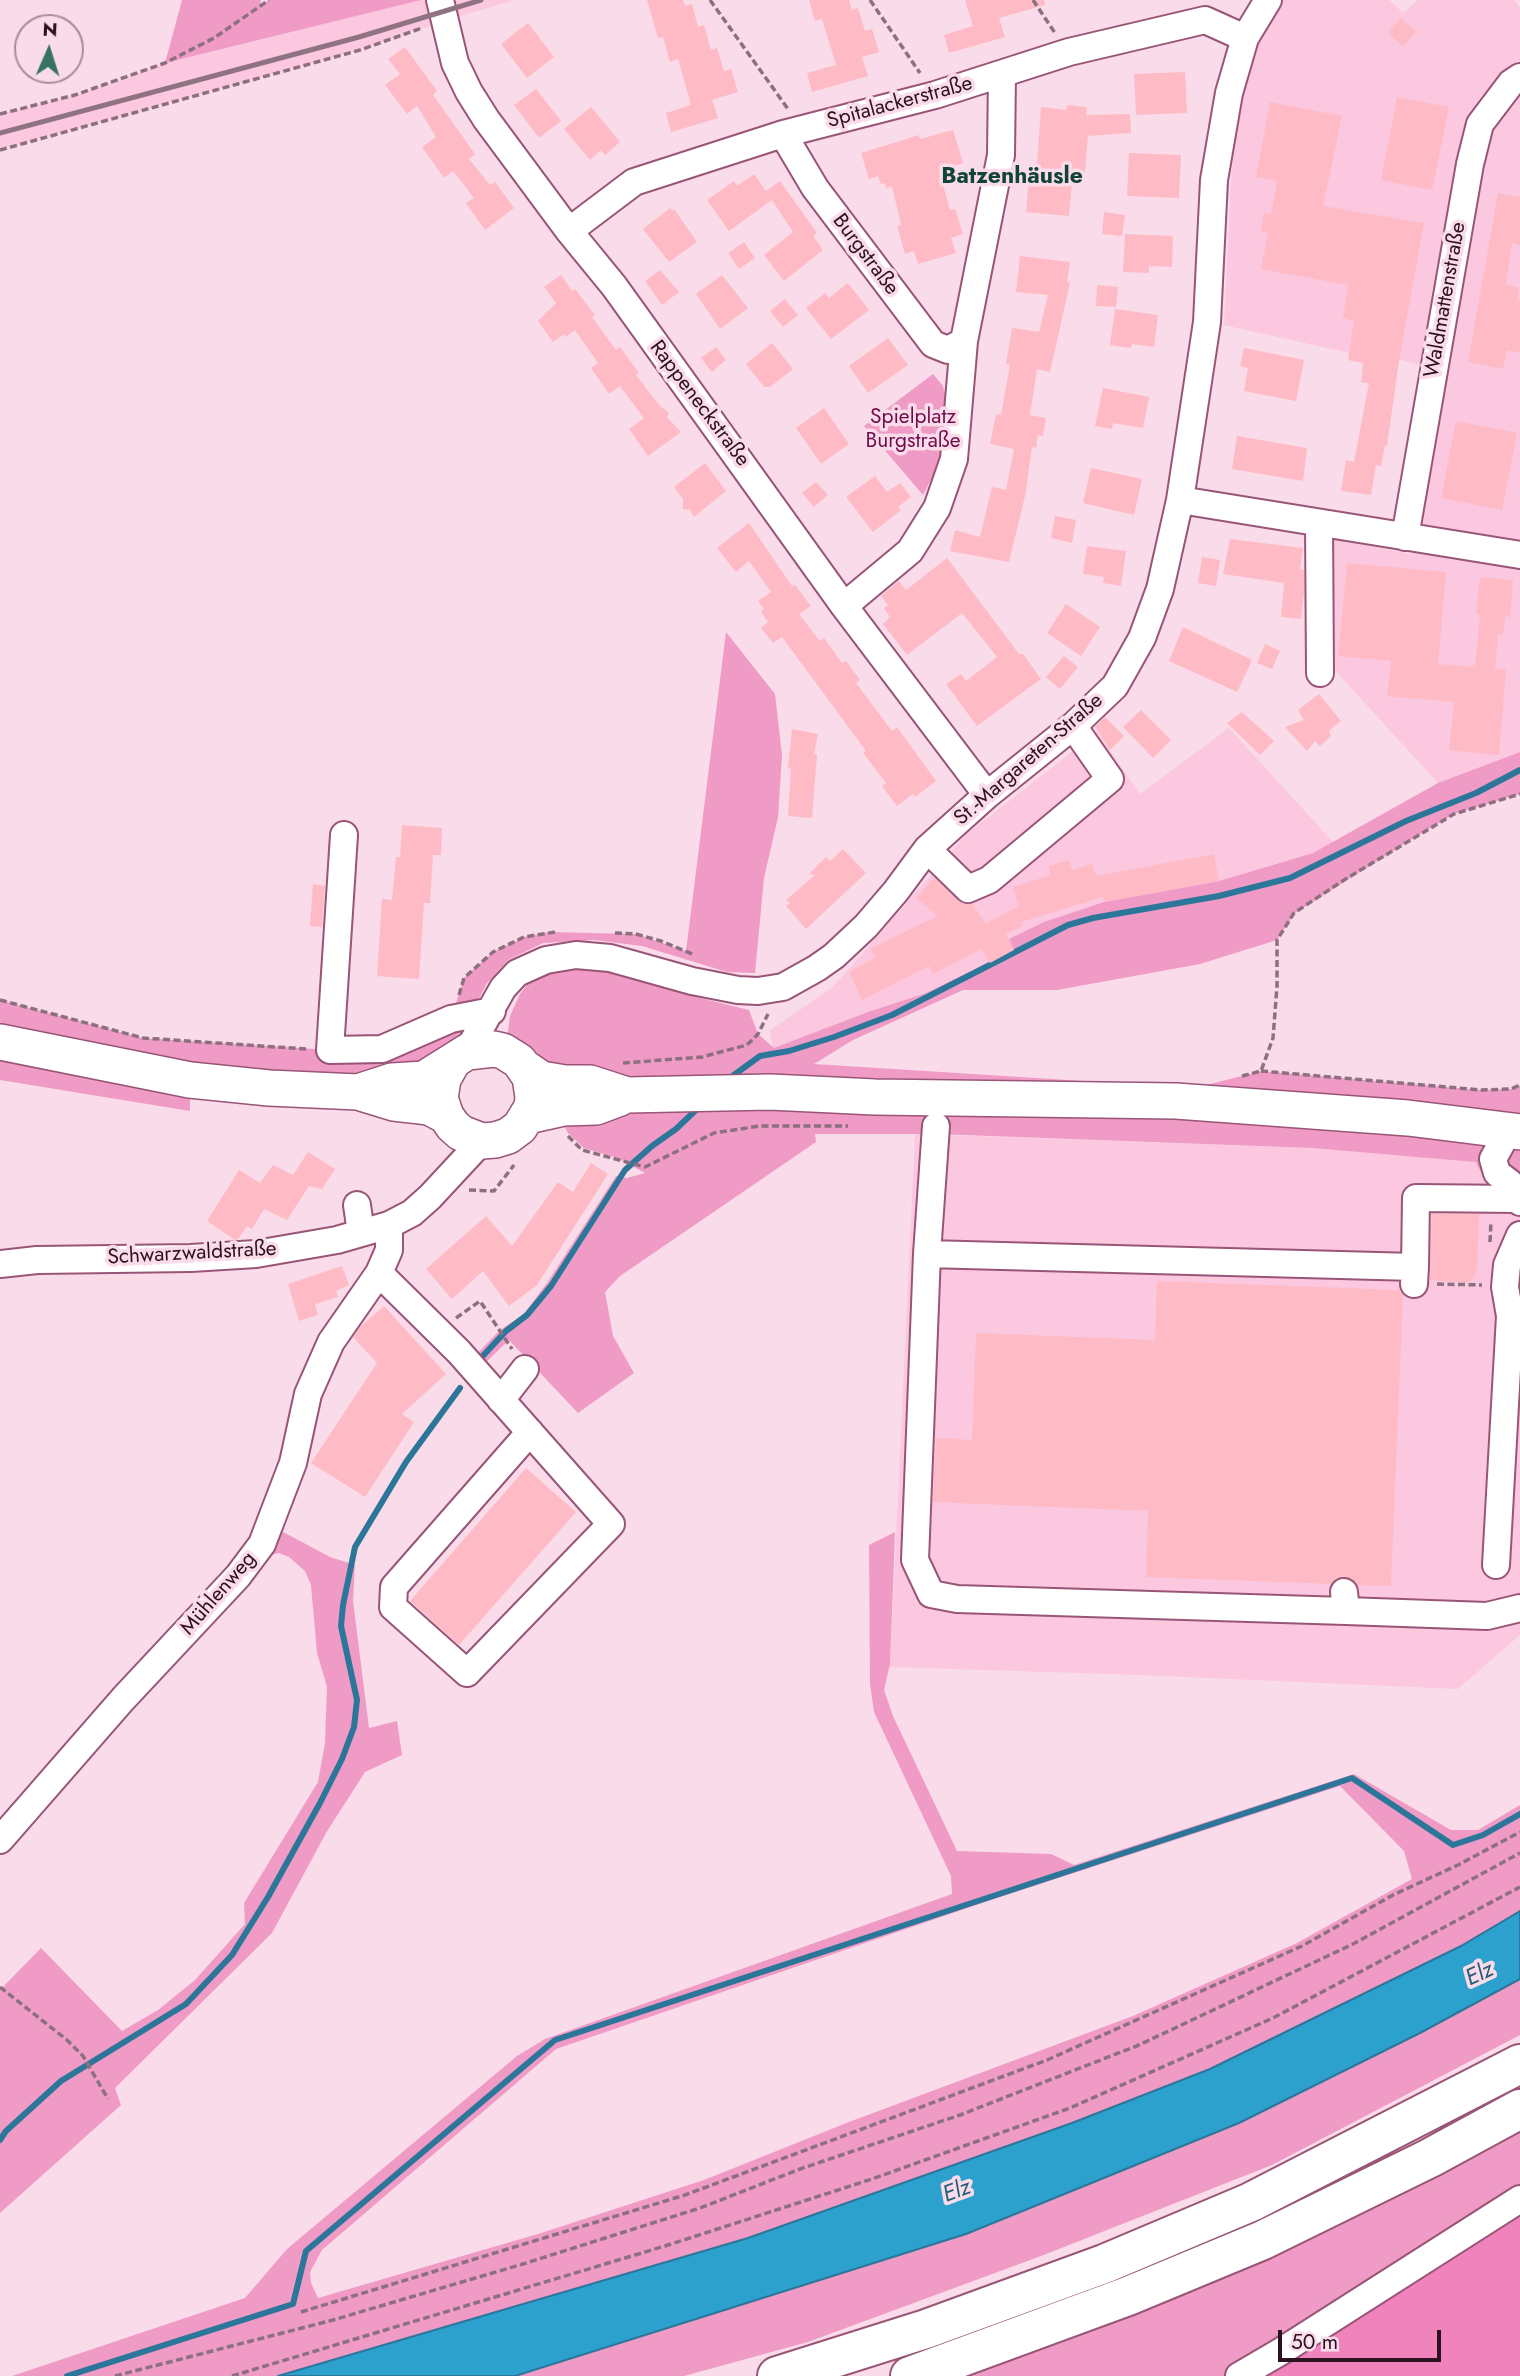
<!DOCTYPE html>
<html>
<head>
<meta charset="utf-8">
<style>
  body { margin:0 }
  #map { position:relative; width:1520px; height:2376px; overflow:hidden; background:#fadbe9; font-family:Jost,sans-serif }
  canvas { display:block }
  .north { position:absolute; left:14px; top:14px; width:70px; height:70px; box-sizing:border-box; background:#fadbe9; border:2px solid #a88a99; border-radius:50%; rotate:3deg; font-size:19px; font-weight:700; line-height:28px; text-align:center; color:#2c1120 }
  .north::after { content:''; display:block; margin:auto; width:24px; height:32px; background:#37745f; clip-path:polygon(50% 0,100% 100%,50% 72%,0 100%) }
  .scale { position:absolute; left:1278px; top:2330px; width:163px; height:32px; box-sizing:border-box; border:4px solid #2c1120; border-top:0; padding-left:9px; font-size:21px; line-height:24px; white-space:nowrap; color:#2c1120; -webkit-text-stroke:5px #fadbe9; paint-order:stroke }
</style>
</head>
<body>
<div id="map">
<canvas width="1520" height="2376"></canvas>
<div class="north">N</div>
<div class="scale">50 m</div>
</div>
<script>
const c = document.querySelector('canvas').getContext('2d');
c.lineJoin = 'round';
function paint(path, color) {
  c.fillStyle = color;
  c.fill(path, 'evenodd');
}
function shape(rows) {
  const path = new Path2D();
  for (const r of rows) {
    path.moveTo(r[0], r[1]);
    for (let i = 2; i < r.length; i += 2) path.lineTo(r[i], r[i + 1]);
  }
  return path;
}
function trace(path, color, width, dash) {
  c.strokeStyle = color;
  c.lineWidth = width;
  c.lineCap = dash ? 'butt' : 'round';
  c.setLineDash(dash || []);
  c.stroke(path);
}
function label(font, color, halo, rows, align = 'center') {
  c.font = font + ' Jost,sans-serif';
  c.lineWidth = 7;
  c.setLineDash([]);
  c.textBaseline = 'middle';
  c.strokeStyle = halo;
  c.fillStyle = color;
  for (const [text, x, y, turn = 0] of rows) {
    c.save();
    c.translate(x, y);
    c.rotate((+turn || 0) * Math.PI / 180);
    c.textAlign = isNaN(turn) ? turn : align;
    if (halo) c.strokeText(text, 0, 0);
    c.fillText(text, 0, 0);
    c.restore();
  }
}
paint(shape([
  [420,0,515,0,444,21,360,50,0,150,0,114,75,95,165,63],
  [1268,0,1389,0,1403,13,1418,0,1514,0,1520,8,1520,752,1438,783,1330,665,1329,538,1411,554,1444,370,1400,360,1359,355,1224,325,1233,139,1229,93],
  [1229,728,1333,842,1313,853,1219,881,1105,902,1009,940,1014,950,926,993,868,1012,773,1049,770,1030,832,988,967,834,1097,732,1140,794],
  [915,1134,1312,1148,1476,1161,1486,1181,1520,1184,1520,1635,1458,1689,1141,1675,890,1667]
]), '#fbc8e0');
paint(shape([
  [182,0,261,0,260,6,269,0,421,0,165,63],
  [933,374,943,386,948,408,942,458,923,495,864,426],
  [726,632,775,694,782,755,778,817,764,878,755,973,727,972,642,946,594,940,543,943,508,960,487,983,455,1045,412,1072,190,1080,190,1111,0,1080,0,1000,143,1038,330,1050,451,1019,464,978,493,952,524,937,549,932,636,934,686,951],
  [1520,752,1520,794,1454,814,1414,838,1295,913,1277,940,1200,964,1057,990,963,990,853,1040,814,1064,1195,1088,1261,1071,1481,1090,1511,1089,1520,1085,1520,1184,1485,1181,1476,1162,1312,1148,936,1134,815,1134,816,1142,620,1276,605,1292,613,1336,634,1373,578,1413,509,1340,484,1364,474,1357,500,1330,523,1315,547,1283,616,1176,627,1178,645,1173,617,1158,584,1148,568,1133,552,1103,507,1040,510,1016,520,994,529,982,547,971,593,967,644,977,696,997,749,1010,758,1034,774,1048,868,1012,926,993,1014,950,1009,939,1044,922,1104,902,1219,881,1313,853,1438,783],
  [270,1525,330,1557,355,1565,353,1601,369,1728,397,1721,402,1755,365,1772,326,1833,272,1933,115,2088,121,2105,0,2213,0,1990,41,1948,122,2031,158,2010,195,1980,245,1924,244,1903,318,1782,325,1743,327,1687,317,1653,311,1585,305,1571,289,1557,279,1553,270,1555],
  [895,1532,890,1664,884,1690,893,1716,957,1851,1051,1854,1074,1865,1354,1774,1451,1830,1478,1830,1520,1805,1520,1911,1461,1946,1210,2069,1072,2123,748,2238,278,2376,12,2376,245,2298,287,2249,517,2056,545,2039,952,1894,951,1876,874,1712,870,1684,869,1545],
  [1340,1786,1404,1851,1412,1879,1297,1943,1133,2016,849,2122,704,2180,538,2234,318,2298,311,2283,310,2272,322,2250,556,2049,982,1903],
  [1520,1979,1520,2035,1272,2165,1041,2256,808,2342,684,2376,515,2376,966,2234,1077,2188,1420,2033],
  [1520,2109,1520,2199,1239,2376,910,2376]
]), '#ef9bc5');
paint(shape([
  [1520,2199,1520,2376,1239,2376]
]), '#f083bc');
const water = shape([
  [1520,1911,1520,1979,1420,2033,1239,2123,966,2234,515,2376,278,2376,748,2238,1072,2123,1210,2069,1461,1946,1520,1911]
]);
paint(water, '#2ca1ce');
trace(water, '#2c769a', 2);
trace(shape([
  [727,1080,760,1056,789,1051,834,1037,892,1015,1068,925,1093,918,1219,896,1290,878,1406,821,1476,793,1520,770],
  [479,1360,506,1331,527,1315,551,1286,625,1170,652,1146,676,1129,699,1107],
  [0,2140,6,2131,61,2081,186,2004,232,1955,268,1897,320,1803,342,1759,354,1727,357,1700,341,1626,343,1605,355,1547,406,1462,460,1388],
  [67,2376,293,2304,306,2251,555,2040,1352,1778,1453,1845,1483,1835,1520,1814]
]), '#2c769a', 6);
paint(shape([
  [647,0,683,0,685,6,692,4,698,27,704,25,711,50,717,48,724,71,731,69,738,92,712,100,718,118,671,132,666,113,691,105,678,59,670,62,663,37,658,38],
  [809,0,849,0,852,10,858,8,865,31,872,29,879,52,862,57,868,76,812,92,807,73,836,65,822,19,815,21],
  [965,0,1044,0,1045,5,999,18,1005,37,949,53,944,35,973,26],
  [1401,18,1416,31,1403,46,1388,33],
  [528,23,554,57,527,78,501,44],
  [405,47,437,91,433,95,475,154,469,159,490,185,495,182,514,208,485,230,466,203,474,198,453,171,444,178,422,147,436,137,417,106,407,114,385,85,400,74,388,59],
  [1185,72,1187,113,1136,115,1134,74],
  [536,89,561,121,539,138,514,105],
  [1397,97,1449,107,1432,190,1381,180],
  [1270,102,1342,116,1323,206,1424,223,1399,361,1387,446,1385,446,1381,466,1376,465,1371,495,1341,491,1346,460,1354,462,1369,383,1361,382,1363,363,1348,360,1354,321,1343,318,1348,285,1261,269,1268,233,1261,232,1264,213,1271,215,1277,181,1256,177],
  [1067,105,1087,107,1086,115,1130,114,1131,133,1088,136,1084,183,1072,182,1069,216,1026,212,1029,178,1036,179,1041,107,1066,110],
  [591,107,620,142,605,155,601,150,590,160,564,129],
  [953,130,963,163,939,170,950,210,955,209,963,234,951,238,956,253,918,264,914,251,905,254,897,226,901,225,892,186,886,188,885,183,881,184,878,176,869,179,861,153,919,135,920,139],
  [1129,153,1181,155,1179,198,1127,196],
  [754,174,772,200,729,231,707,200,734,181,737,186],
  [780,181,817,233,813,236,823,250,784,281,764,255,793,232,766,191],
  [1498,193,1520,197,1520,245,1512,243,1506,285,1519,288,1517,300,1520,300,1520,353,1507,350,1503,369,1468,362],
  [670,208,673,211,674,209,697,242,669,262,643,229],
  [1104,212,1125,215,1122,236,1102,234],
  [1125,234,1173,236,1172,267,1149,266,1149,273,1123,272],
  [744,242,755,258,739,269,728,253],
  [1020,256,1070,262,1067,282,1070,283,1050,372,1037,369,1030,415,1046,418,1043,436,1038,435,1036,448,1032,447,1025,496,1009,562,950,551,955,530,980,537,992,487,1006,490,1014,449,990,444,996,414,1001,415,1010,365,1006,364,1012,328,1039,332,1048,295,1016,292],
  [660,270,679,292,662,305,645,281],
  [561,275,572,291,575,289,595,315,592,317,616,350,620,347,639,373,636,375,660,406,669,413,667,417,681,432,648,456,629,429,644,418,620,386,609,394,591,368,598,363,575,330,566,337,564,334,553,342,538,321,556,303,544,287],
  [722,275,748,308,720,329,696,294],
  [848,283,869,310,831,339,806,308,825,293,829,298],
  [1097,285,1118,287,1116,307,1096,306],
  [785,299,798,315,783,327,770,311],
  [1115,309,1158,315,1154,347,1132,344,1131,348,1110,345],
  [888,338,908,365,868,393,849,366],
  [772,343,793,369,770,387,764,387,746,364],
  [716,347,726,360,712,372,701,358],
  [1244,348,1304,360,1296,401,1244,391,1248,368,1240,366],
  [1103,388,1149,397,1143,428,1113,423,1112,429,1095,426],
  [824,408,849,444,821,464,796,428],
  [1456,421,1517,433,1502,510,1441,498],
  [1237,436,1307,448,1303,481,1232,469],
  [705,463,726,491,694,517,690,510,683,509,683,499,674,487],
  [1091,468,1142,479,1134,515,1083,503],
  [875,476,887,492,900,483,911,497,898,507,901,510,873,532,846,497],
  [816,482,828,495,814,507,802,493],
  [1055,516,1076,520,1072,543,1051,538],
  [749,523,792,586,795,585,811,606,799,614,820,641,824,638,842,663,846,661,860,680,856,683,892,731,897,727,936,781,915,797,913,794,897,806,882,786,886,783,863,753,866,751,782,637,773,643,761,628,768,622,761,612,764,609,758,601,771,592,749,561,736,572,717,548],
  [1230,539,1303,548,1300,569,1304,570,1304,592,1301,619,1281,617,1284,583,1223,574],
  [1087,546,1126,551,1121,586,1103,583,1104,577,1083,574],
  [1202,557,1220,560,1216,586,1198,583],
  [947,558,1019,654,1023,654,1041,679,977,726,946,684,961,674,966,681,997,657,962,613,907,655,883,624,890,617,884,608,888,605,881,596,899,581,906,590],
  [1347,563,1446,572,1438,664,1475,667,1480,615,1476,614,1480,577,1513,580,1510,617,1505,616,1503,634,1498,634,1495,669,1506,670,1499,755,1449,750,1454,702,1387,696,1391,661,1338,656],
  [1066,604,1100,627,1081,656,1047,633],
  [1183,627,1252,660,1237,692,1169,661],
  [1265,644,1280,651,1272,669,1257,663],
  [1064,656,1078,667,1060,689,1046,677],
  [1319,694,1341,721,1329,731,1331,736,1320,746,1315,741,1307,751,1285,727,1304,720,1298,710],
  [1141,710,1171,740,1153,758,1123,727],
  [1242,712,1274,741,1260,755,1227,723],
  [1105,717,1124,736,1110,750,1095,727],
  [792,729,818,734,814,754,817,755,812,818,788,816,791,769,788,768],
  [402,825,442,828,441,855,433,855,430,903,424,903,419,979,377,976,382,899,392,900,396,857,400,857],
  [843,849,866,873,806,929,786,906,790,903,786,900,815,875,809,874,826,857,830,861],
  [1214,854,1219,881,1105,902,1103,897,1021,922,1023,926,1006,934,1014,950,990,963,982,949,933,974,929,966,862,1000,849,972,876,957,871,948,938,916,916,898,934,878,958,901,964,904,972,904,986,923,1019,906,1013,887,1051,875,1049,866,1069,860,1072,870,1092,864,1096,876],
  [313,884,325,886,322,927,310,926],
  [308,1152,335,1169,322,1189,309,1186,287,1220,264,1209,252,1229,247,1226,238,1239,235,1240,207,1221,239,1170,260,1183,273,1165,293,1175],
  [591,1163,608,1174,537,1285,509,1306,483,1271,452,1299,426,1269,486,1216,512,1246,558,1182,573,1192],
  [1432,1214,1479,1214,1477,1270,1475,1276,1467,1283,1430,1280],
  [342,1266,349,1285,336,1291,338,1297,315,1304,318,1315,299,1321,288,1284],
  [1157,1281,1400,1290,1403,1295,1391,1586,1358,1585,1351,1578,1343,1576,1335,1579,1331,1584,1146,1577,1148,1511,933,1502,936,1438,972,1440,976,1333,1155,1340],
  [384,1306,446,1374,402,1414,414,1422,365,1497,311,1463,377,1363,353,1337,360,1327],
  [526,1468,576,1512,459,1645,410,1601]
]), '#febbc5');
const minor = shape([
  [440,0,455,63,469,92,486,119,569,231,614,286,844,606,987,795],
  [783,134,815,188,933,344,948,350,964,341],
  [569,231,634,182,783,134,935,95,1069,52,1205,20,1245,38],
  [1180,500,1520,555],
  [1319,523,1320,673],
  [1405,537,1470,164,1480,124,1511,83,1520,77],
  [844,606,910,551,937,508,954,459,964,341,1001,155,1002,74],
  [344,835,330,1050,382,1049,451,1019,492,1011],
  [927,849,968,889,989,880,1110,779,1073,726],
  [467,1052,503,988,517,973,546,960,576,955,610,958,692,981,738,990,758,991,783,987,817,968,834,956,866,926,896,891,927,849,987,795,1073,726,1115,686,1142,638,1160,589,1180,500,1207,322,1214,180,1229,93,1245,38,1268,0],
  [936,1126,927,1254,1415,1267,1414,1284],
  [1509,1130,1493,1159,1497,1173,1510,1183,1520,1202],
  [357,1205,361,1233],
  [927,1254,915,1560,931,1594,957,1599,1346,1611],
  [0,1264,37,1260,191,1258,256,1254,337,1240,389,1225,412,1213,430,1197,482,1141],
  [1415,1267,1416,1198,1519,1199],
  [379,1273,459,1352,611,1524,467,1673,393,1607,394,1587,530,1432],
  [501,1400,525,1369],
  [1496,1565,1510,1316,1505,1287,1507,1265,1520,1235],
  [1344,1592,1346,1611,1487,1616,1520,1608],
  [0,1840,123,1699,238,1576,262,1544,293,1463,308,1394,331,1342,379,1273,389,1250,389,1225],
  [1239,2376,1280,2352,1520,2199]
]);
const major = shape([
  [0,1042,190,1080,269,1088,358,1092,394,1103,429,1107,446,1116],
  [525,1068,541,1079,565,1083,590,1083,627,1095,770,1092,875,1097,1176,1101,1408,1118,1520,1132],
  [361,1091,392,1081,424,1079,467,1052,494,1049,503,1051,519,1061,530,1077,533,1097,532,1107,520,1127,508,1136,495,1140,482,1141,461,1133,453,1126,446,1116,440,1098,443,1079,452,1063],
  [528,1116,564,1108,596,1107,620,1098]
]);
const highway = shape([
  [777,2376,926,2329,1104,2264,1251,2202,1520,2064],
  [910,2376,1128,2296,1263,2240,1430,2158,1520,2109]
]);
trace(minor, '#985577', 30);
trace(major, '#985577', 38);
trace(highway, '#985577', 42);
trace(shape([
  [710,0,788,109],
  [870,0,920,73],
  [1033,0,1055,33],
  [0,114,75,95,165,63,214,38,269,0],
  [0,150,360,50,422,28],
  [615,933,636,934,661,941,695,955],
  [459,995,464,978,493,952,524,937,555,932],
  [0,1000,143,1038,306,1049],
  [623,1063,702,1057,747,1045,758,1034,768,1014],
  [1261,1071,1481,1090,1511,1089,1520,1085],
  [1242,1076,1261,1071,1273,1038,1277,986,1277,940,1294,913,1344,880,1454,814,1520,794],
  [568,1136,582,1150,645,1167,714,1133,760,1126,848,1126],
  [469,1190,494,1191,514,1165],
  [1490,1242,1491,1221],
  [1437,1284,1482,1285],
  [456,1318,480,1301,512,1349],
  [0,1987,67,2040,83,2056,108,2099],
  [301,2312,685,2195,1047,2060,1302,1946,1393,1895,1458,1865,1520,1832],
  [115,2376,333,2320,523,2264,700,2208,800,2169,960,2115,1139,2045,1353,1944,1520,1853],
  [232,2376,665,2246,872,2179,1070,2108,1273,2018,1520,1887]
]), '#8d707f', 3.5, [7, 3.5]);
trace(minor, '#fff', 26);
trace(major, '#fff', 35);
trace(highway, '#fff', 38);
trace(shape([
  [0,133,359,37,481,0]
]), '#907382', 5);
label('21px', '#2c1120', '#fadbe9', [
  ["Spitalackerstraße",900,103,-15],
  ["Burgstraße",865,255,53],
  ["Waldmattenstraße",1446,300,-80],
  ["Rappeneckstraße",699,404,53],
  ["St.-Margareten-Straße",1029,760,-41],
  ["Schwarzwaldstraße",192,1254,-3],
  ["Mühlenweg",219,1594,-49]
]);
label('21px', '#6f0c4b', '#fadbe9', [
  ["Spielplatz",913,418],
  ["Burgstraße",913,442]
]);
label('bold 23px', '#124435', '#fadbe9', [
  ["Batzenhäusle",1012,177]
]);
label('italic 23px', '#235e76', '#fadbe9', [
  ["Elz",1480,1975,-25],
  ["Elz",957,2192,-20]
]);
</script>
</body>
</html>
